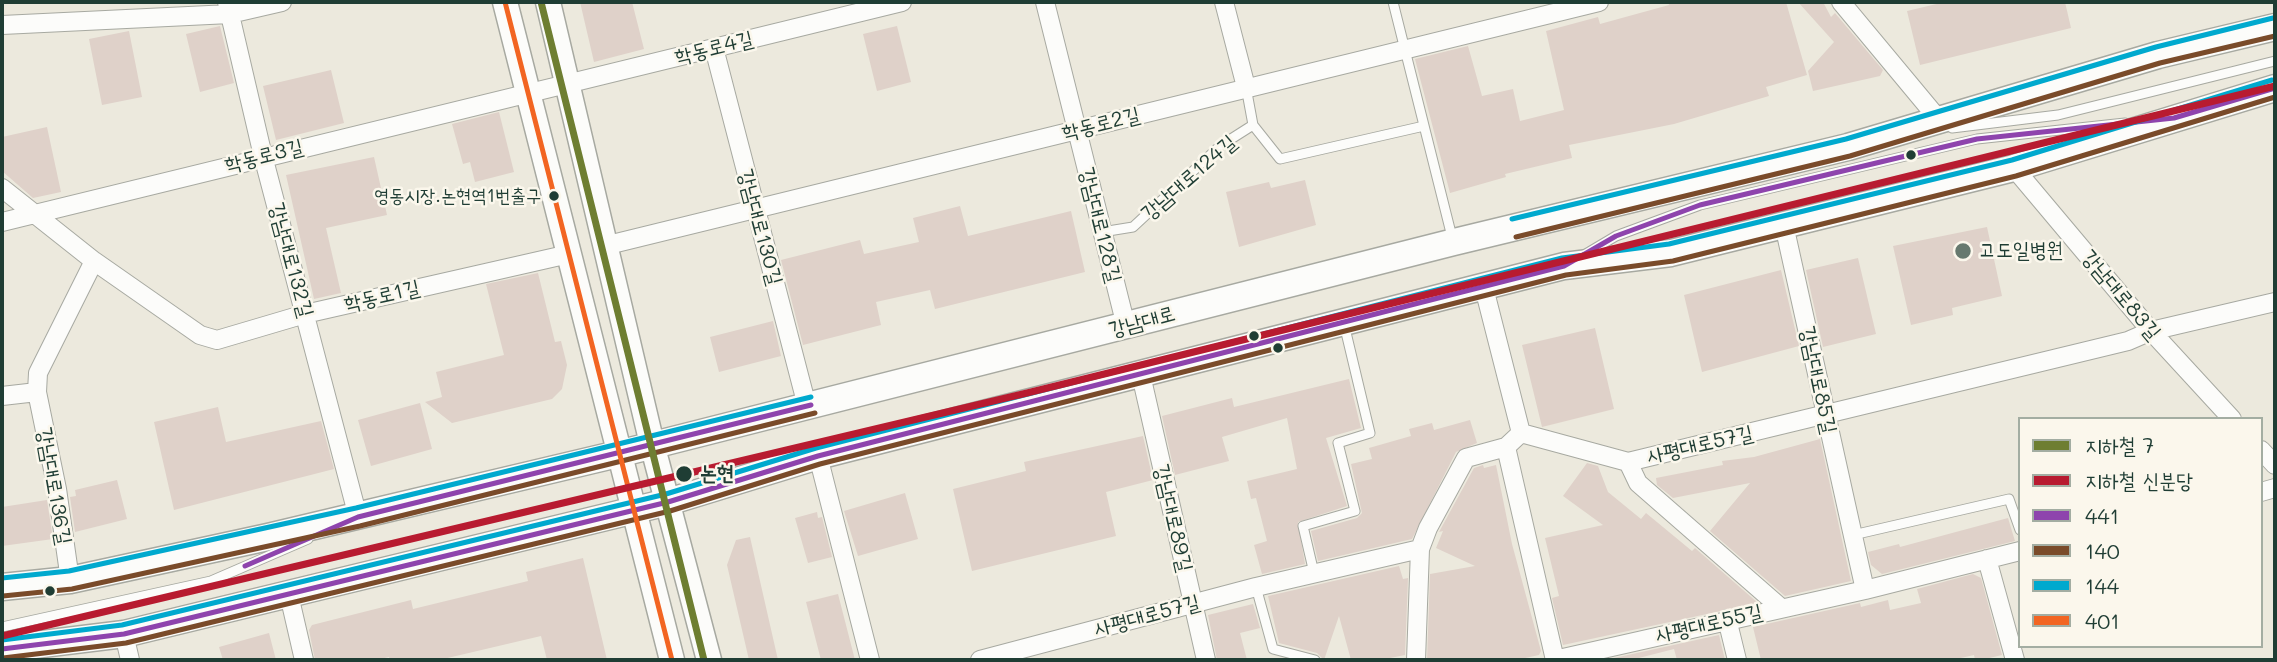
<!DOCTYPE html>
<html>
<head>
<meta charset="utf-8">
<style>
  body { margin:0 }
  #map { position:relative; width:2277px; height:662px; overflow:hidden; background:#ece9dd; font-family:Mali,"Poor Story",sans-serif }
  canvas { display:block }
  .frame { position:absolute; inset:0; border:4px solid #1f3d34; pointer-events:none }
  .legend { position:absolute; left:2018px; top:417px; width:245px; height:231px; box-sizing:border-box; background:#fbf7ec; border:2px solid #a3ada2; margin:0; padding:9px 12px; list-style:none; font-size:21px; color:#1f3d34 }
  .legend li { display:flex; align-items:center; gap:14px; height:35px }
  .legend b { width:35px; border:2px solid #a3ada2 }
</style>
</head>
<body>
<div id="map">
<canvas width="2277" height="662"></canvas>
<div class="frame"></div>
<ul class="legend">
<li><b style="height:9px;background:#6e7e31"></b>지하철 7</li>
<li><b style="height:9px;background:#b81b30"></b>지하철 신분당</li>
<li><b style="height:9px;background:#8e44ad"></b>441</li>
<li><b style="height:9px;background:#7a4b2a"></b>140</li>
<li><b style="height:9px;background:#00a9ce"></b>144</li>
<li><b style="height:9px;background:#f26522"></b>401</li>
</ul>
</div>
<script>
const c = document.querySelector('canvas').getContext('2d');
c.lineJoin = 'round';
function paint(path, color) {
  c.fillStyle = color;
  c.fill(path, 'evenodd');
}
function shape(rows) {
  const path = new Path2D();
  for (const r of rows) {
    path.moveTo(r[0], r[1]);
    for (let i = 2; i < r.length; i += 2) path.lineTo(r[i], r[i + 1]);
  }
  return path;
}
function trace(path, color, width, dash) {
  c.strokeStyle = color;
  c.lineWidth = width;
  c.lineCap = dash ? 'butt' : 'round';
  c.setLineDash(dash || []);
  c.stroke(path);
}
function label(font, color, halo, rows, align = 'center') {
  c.font = font + ' Mali,"Poor Story",sans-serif';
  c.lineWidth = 5;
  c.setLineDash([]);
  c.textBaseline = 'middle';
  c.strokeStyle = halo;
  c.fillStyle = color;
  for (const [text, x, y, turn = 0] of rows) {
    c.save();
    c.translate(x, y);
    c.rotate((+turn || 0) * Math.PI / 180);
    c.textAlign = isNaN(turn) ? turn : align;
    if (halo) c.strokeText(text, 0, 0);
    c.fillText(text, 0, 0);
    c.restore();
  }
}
paint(shape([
  [580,2,632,2,644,49,594,62],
  [1668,2,1786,2,1807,75,1766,87,1769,96,1674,124,1569,145,1572,158,1505,174,1506,177,1450,193,1415,59,1468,46,1482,96,1513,89,1520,121,1564,110,1546,31,1598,17,1600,24,1669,5],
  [1798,2,1823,2,1831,17,1835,13,1883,70,1880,76,1813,91,1808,71,1834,42],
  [1945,2,2065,2,2071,28,1920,65,1907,11],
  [220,26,234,83,200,92,186,34],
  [897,26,911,82,877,91,863,34],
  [129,31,142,97,102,105,89,39],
  [331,70,344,123,276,140,263,86],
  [499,112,514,172,475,182,470,162,463,164,452,124],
  [47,127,61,192,33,198,2,171,2,137],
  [374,157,387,215,326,228,341,293,314,299,286,175],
  [1305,180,1316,225,1239,247,1226,192,1269,182,1271,188],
  [960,206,968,236,1071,211,1085,272,935,309,930,290,876,302,881,325,803,345,781,260,860,240,864,254,919,242,913,218],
  [1987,227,2002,296,1952,308,1953,315,1911,325,1893,246],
  [1858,258,1876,334,1823,347,1806,270],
  [1781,270,1799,346,1702,372,1684,295],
  [538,273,555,342,561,341,567,365,562,389,552,399,452,423,425,402,442,397,436,372,504,355,486,284],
  [773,321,781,356,719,372,710,337],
  [1595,328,1614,409,1542,427,1522,345],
  [1349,379,1361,428,1326,438,1347,506,1298,522,1305,564,1262,574,1254,545,1267,541,1256,498,1251,499,1247,481,1297,469,1287,418,1222,437,1229,461,1175,475,1162,416,1232,398,1234,407],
  [420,403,432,449,371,466,358,420],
  [218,407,226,442,321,421,334,469,174,510,154,422],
  [1470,420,1477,443,1456,452,1412,539,1318,561,1311,531,1357,518,1362,513,1351,464,1372,459,1369,448,1411,436,1409,429,1432,423,1434,430],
  [1143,436,1153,480,1106,492,1116,536,972,571,953,489,1026,471,1024,462],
  [1820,439,1851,581,1785,596,1710,531,1750,483,1673,498,1657,485,1656,478,1723,465,1722,461,1754,457],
  [1587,463,1598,466,1608,492,1641,519,1646,513,1692,551,1695,548,1758,603,1563,645,1552,598,1559,596,1545,538,1603,525,1563,496],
  [1483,465,1484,468,1496,465,1512,544,1541,651,1539,655,1516,660,1427,660,1430,574,1475,566,1436,548,1443,531,1439,532,1474,468],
  [117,480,127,519,75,532,70,497,76,496,75,490],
  [905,493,918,539,858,556,844,511],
  [47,500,53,539,2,546,2,507],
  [817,512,818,518,822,517,832,557,808,563,795,518],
  [2008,518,2015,541,1882,574,1871,565,1868,552,1899,544,1900,547],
  [750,537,778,660,749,660,727,565,736,540],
  [583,558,607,660,547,660,541,636,439,660,390,660,389,657,376,660,315,660,309,630,312,625,411,600,413,609,528,581,526,572],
  [1399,566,1403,579,1408,578,1405,655,1380,660,1351,660,1339,616,1324,660,1317,653,1279,643,1268,596],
  [1973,574,1981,578,2002,655,1981,660,1975,660,1974,655,1952,660,1761,660,1753,627,1860,603,1861,607,1888,600,1890,610,1921,603,1917,589],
  [838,594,855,660,821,660,806,602],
  [1253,604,1260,628,1240,633,1247,660,1217,660,1208,615],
  [269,633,276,660,223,660,219,647],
  [1719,635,1725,660,1677,660,1674,649,1631,660,1605,660]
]), '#dfd1c9');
const lane = shape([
  [1393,2,1453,241],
  [1246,87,1253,125],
  [1952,128,2058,115,2275,61],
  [1102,232,1133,227,1220,146,1253,125,1280,159,1424,126],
  [1584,255,1616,236,1700,205,1977,139,2125,123],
  [1853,535,2009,499,2020,530],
  [1314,573,1303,526,1355,511,1338,443,1370,433,1344,324],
  [1256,587,1273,649,1315,660],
  [2,627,211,581,308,539]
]);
const street = shape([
  [227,2,263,156,358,517],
  [1045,2,1126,326],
  [1224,2,1246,87],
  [1841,2,1940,121],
  [2,25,230,14,282,2],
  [714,48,807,406],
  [2014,168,2151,331,2232,419],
  [2,188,94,261,200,335,217,340,305,314,569,254],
  [2,222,902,2],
  [1784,225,1865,590],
  [604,246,1599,2],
  [1484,288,1521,433],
  [1141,375,1206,660],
  [2,396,37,392],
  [1521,433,1628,462,2128,341,2151,331,2275,302],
  [1506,447,1555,660],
  [2261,450,2275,465],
  [818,456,870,660],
  [1628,462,1638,483,1780,607],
  [2261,492,2275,488],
  [1987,559,2015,660],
  [70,580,57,489,37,392,38,373,94,261],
  [289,595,304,660],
  [1727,619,1737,660],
  [124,634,130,660],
  [980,660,1256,587,1420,549],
  [1416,660,1420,549,1428,528,1466,458,1506,447,1521,433],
  [1554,660,1865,590,2020,551]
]);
const secondary = shape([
  [505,2,672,660],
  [548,2,652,444,709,660]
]);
const primary = shape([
  [2,587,70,580,268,537,622,453,1454,242,1848,147,2158,55,2275,27],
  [2,649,124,634,668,502,818,456,1564,266,1671,253,2014,168,2275,88]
]);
trace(lane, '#a7a9a1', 11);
trace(street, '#a7a9a1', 20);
trace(secondary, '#a7a9a1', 27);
trace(primary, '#a7a9a1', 29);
trace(lane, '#fcfcfa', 9);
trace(street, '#fcfcfa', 18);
trace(secondary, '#fcfcfa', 24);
trace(primary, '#fcfcfa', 26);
trace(shape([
  [245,566,358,517,811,405],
  [2,649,124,634,668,502,818,456,1564,266,1616,236,1700,205,1977,139,2174,118,2275,88]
]), '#8e44ad', 5);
trace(shape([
  [1516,237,1850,156,2160,63,2275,36],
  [3,596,72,589,360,526,815,413],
  [3,658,126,643,670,511,820,464,1566,275,1673,261,2016,176,2275,97]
]), '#7a4b2a', 5);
trace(shape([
  [1512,219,1846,139,2156,47,2273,18],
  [2,578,69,571,356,508,811,397],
  [2,640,122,625,666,494,816,448,1562,258,1669,244,2012,160,2272,80]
]), '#00a9ce', 5);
trace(shape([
  [505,2,672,660]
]), '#f26522', 5);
trace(shape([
  [541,2,704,660]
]), '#6e7e31', 7);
trace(shape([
  [2,636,1027,393,2275,86]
]), '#b81b30', 7);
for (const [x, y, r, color] of [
  [1911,155,6,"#1f3d34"],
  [554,196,6,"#1f3d34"],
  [1963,251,9,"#67796f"],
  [1254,336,6,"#1f3d34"],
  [1278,348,6,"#1f3d34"],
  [684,474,9,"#1f3d34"],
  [50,591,6,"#1f3d34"]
]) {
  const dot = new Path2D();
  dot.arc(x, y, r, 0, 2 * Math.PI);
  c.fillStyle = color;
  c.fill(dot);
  trace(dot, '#fbf7ec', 2.5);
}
label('19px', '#1f3d34', '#fbf7ec', [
  ["영동시장.논현역1번출구",541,196]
], 'right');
label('21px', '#1f3d34', '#fbf7ec', [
  ["학동로4길",714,48,-14],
  ["학동로2길",1101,124,-14],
  ["학동로3길",264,156,-14],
  ["강남대로124길",1189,178,-41],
  ["강남대로128길",1100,225,76],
  ["강남대로130길",760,227,75],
  ["강남대로132길",291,260,75],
  ["강남대로83길",2121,295,50],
  ["학동로1길",382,296,-13],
  ["강남대로",1142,322,-15],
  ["강남대로85길",1818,380,78],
  ["사평대로57길",1700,445,-13],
  ["강남대로136길",54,486,80],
  ["강남대로89길",1173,518,77],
  ["사평대로57길",1147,616,-15],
  ["사평대로55길",1709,624,-13]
]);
label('21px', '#1f3d34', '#fbf7ec', [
  ["고도일병원",1979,251]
], 'left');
label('bold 21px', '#1f3d34', '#fbf7ec', [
  ["논현",700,474]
], 'left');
</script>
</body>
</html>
